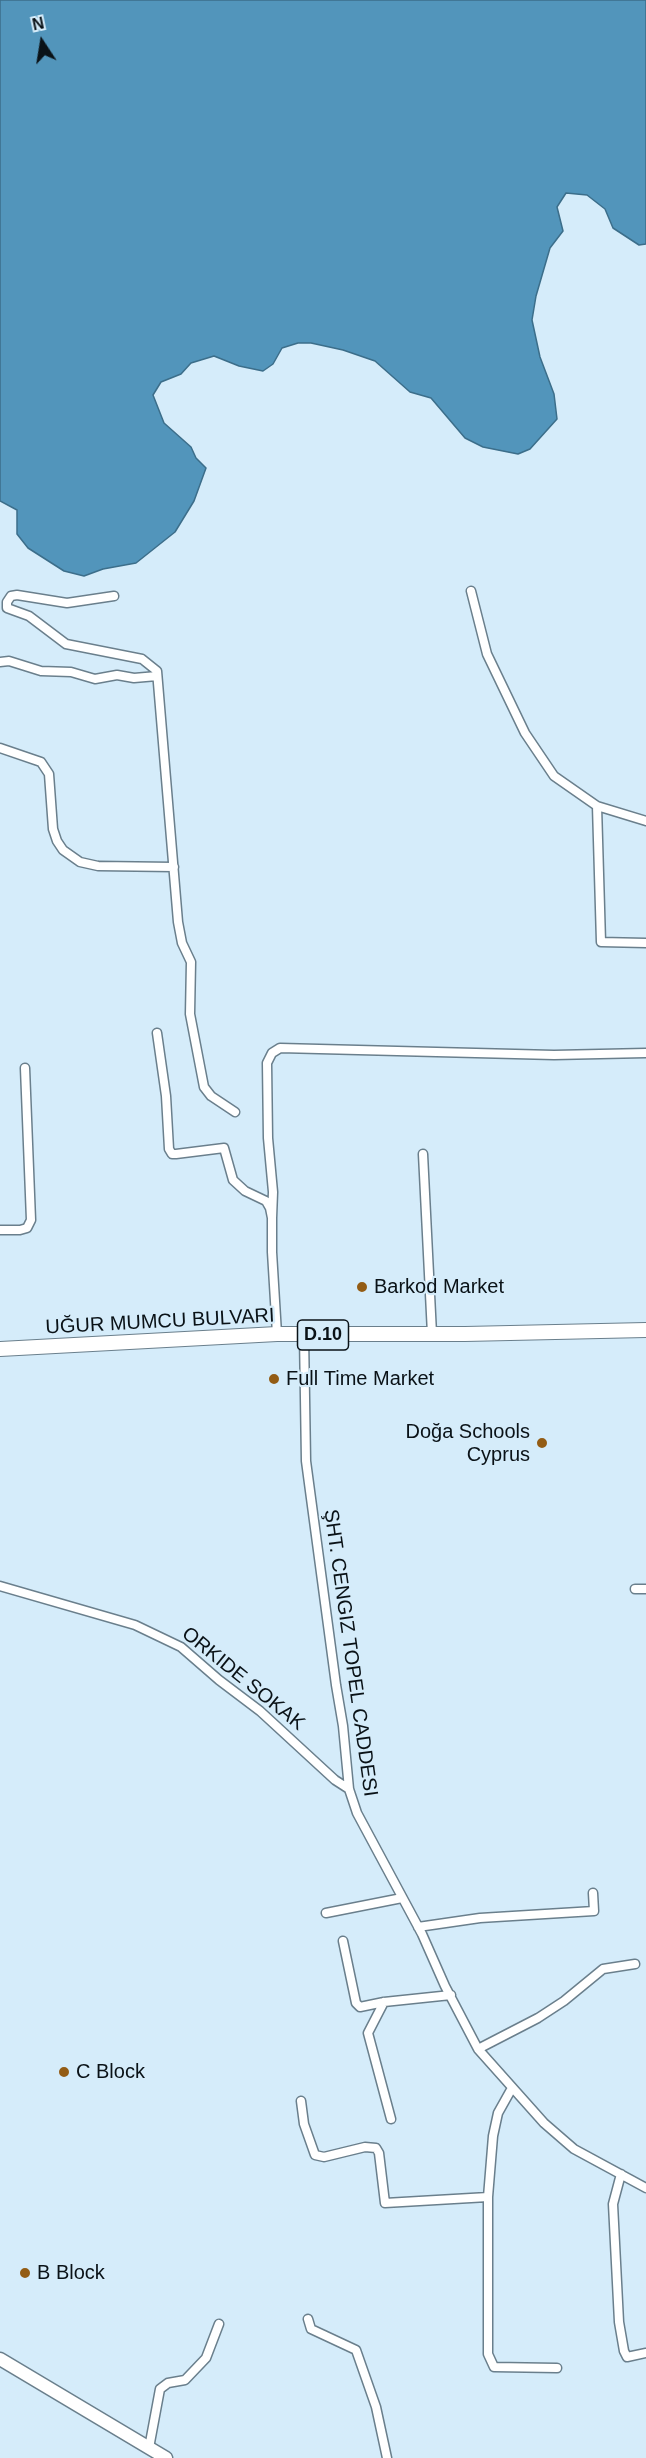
<!DOCTYPE html>
<html>
<head>
<meta charset="utf-8">
<style>
  body { margin:0 }
  #map { position:relative; width:646px; height:2458px; overflow:hidden; background:#d5ecfa; font-family:Helvetica,sans-serif }
  canvas { display:block }
  .north { position:absolute; left:12px; top:12px; width:60px; height:60px; -webkit-text-stroke:4px #d5ecfa; paint-order:stroke; rotate:348deg; font-size:16px; font-weight:700; line-height:24px; text-align:center; color:#0a1217 }
  .north::after { content:''; display:block; margin:auto; width:21px; height:27px; background:#0a1217; clip-path:polygon(50% 0,100% 100%,50% 72%,0 100%) }
</style>
</head>
<body>
<div id="map">
<canvas width="646" height="2458"></canvas>
<div class="north">N</div>
</div>
<script>
const c = document.querySelector('canvas').getContext('2d');
c.lineJoin = 'round';
function paint(path, color) {
  c.fillStyle = color;
  c.fill(path, 'evenodd');
}
function shape(rows) {
  const path = new Path2D();
  for (const r of rows) {
    path.moveTo(r[0], r[1]);
    for (let i = 2; i < r.length; i += 2) path.lineTo(r[i], r[i + 1]);
  }
  return path;
}
function trace(path, color, width, dash) {
  c.strokeStyle = color;
  c.lineWidth = width;
  c.lineCap = dash ? 'butt' : 'round';
  c.setLineDash(dash || []);
  c.stroke(path);
}
function label(font, color, halo, rows, align = 'center') {
  c.font = font + ' Helvetica,sans-serif';
  c.lineWidth = 4.5;
  c.setLineDash([]);
  c.textBaseline = 'middle';
  c.strokeStyle = halo;
  c.fillStyle = color;
  for (const [text, x, y, turn = 0] of rows) {
    c.save();
    c.translate(x, y);
    c.rotate((+turn || 0) * Math.PI / 180);
    c.textAlign = isNaN(turn) ? turn : align;
    if (halo) c.strokeText(text, 0, 0);
    c.fillText(text, 0, 0);
    c.restore();
  }
}
const water = shape([
  [0,0,646,0,646,244,639,245,613,228,605,209,587,195,566,193,557,207,563,231,550,248,536,296,532,320,540,357,554,394,557,419,530,449,518,454,483,447,465,438,431,398,410,392,375,361,343,350,311,343,298,343,282,348,273,364,263,371,239,366,214,356,191,363,181,374,161,382,153,395,164,423,191,447,196,458,206,468,194,501,175,532,136,563,103,569,84,576,64,571,28,548,17,534,17,510,0,501,0,0]
]);
paint(water, '#5295bb');
trace(water, '#3c6e8a', 1.5);
const street = shape([
  [471,591,487,654,525,733,554,776,597,806,646,821],
  [114,596,67,603,17,595,11,596,7,602,7,608,29,616,66,644,142,659,157,671,178,922,182,943,191,962,190,1014,204,1087,211,1096,235,1112],
  [0,662,9,661,41,671,71,672,95,679,117,675,134,678,157,676],
  [0,748,41,762,49,774,53,829,57,841,63,850,80,862,98,866,174,867],
  [597,806,601,942,646,943],
  [157,1033,166,1096,169,1149,172,1154,176,1154,224,1148,233,1180,245,1191,266,1201,270,1208,272,1218,272,1252,277,1334],
  [423,1154,432,1334],
  [272,1218,273,1192,268,1138,267,1063,272,1053,280,1048,554,1055,646,1053],
  [0,1230,20,1230,27,1228,31,1220,25,1068],
  [304,1335,306,1461,336,1685,343,1726,349,1789,357,1813,422,1934,445,1986,478,2049,544,2123,574,2149,646,2188],
  [0,1586,135,1625,181,1647,219,1680,260,1711,335,1780,349,1789],
  [635,1589,646,1589],
  [326,1913,402,1898],
  [418,1927,480,1918,594,1911,593,1893],
  [343,1941,356,2003,360,2007,384,2002,451,1995],
  [384,2002,368,2033,391,2119],
  [478,2049,538,2018,564,2001,603,1969,635,1964],
  [512,2088,498,2113,493,2136,488,2197,488,2354,494,2367,557,2368],
  [301,2101,304,2124,315,2155,324,2157,365,2147,376,2148,379,2153,385,2203,488,2197],
  [621,2174,613,2204,619,2322,624,2351,627,2357,646,2353],
  [308,2319,311,2329,356,2350,376,2407,387,2458],
  [149,2448,160,2389,168,2383,185,2380,206,2358,219,2324]
]);
const secondary = shape([
  [0,2359,166,2458]
]);
const primary = shape([
  [0,1349,277,1334,465,1334,646,1330]
]);
trace(street, '#6a7f8c', 11);
trace(secondary, '#6a7f8c', 15);
trace(primary, '#6a7f8c', 16);
trace(street, '#fff', 8);
trace(secondary, '#fff', 12);
trace(primary, '#fff', 14);
for (const [x, y, r, color] of [
  [362,1287,6,"#935c14"],
  [274,1379,6,"#935c14"],
  [542,1443,6,"#935c14"],
  [64,2072,6,"#935c14"],
  [25,2273,6,"#935c14"]
]) {
  const dot = new Path2D();
  dot.arc(x, y, r, 0, 2 * Math.PI);
  c.fillStyle = color;
  c.fill(dot);
  trace(dot, '#d5ecfa', 2);
}
for (const [x, y, w] of [
  [323,1335,51]
]) {
  const box = new Path2D();
  box.roundRect(x - w / 2, y - 15, w, 30, 4.5);
  c.fillStyle = '#d5ecfa';
  c.fill(box);
  trace(box, '#0a1217', 1.5);
}
label('bold 18px', '#0a1217', null, [
  ["D.10",323,1335]
]);
label('20px', '#0a1217', '#d5ecfa', [
  ["Barkod Market",374,1287],
  ["Full Time Market",286,1379],
  ["Doğa Schools",530,1432,"right"],
  ["Cyprus",530,1455,"right"],
  ["C Block",76,2072],
  ["B Block",37,2273]
], 'left');
label('20px', '#0a1217', '#d5ecfa', [
  ["UĞUR MUMCU BULVARI",160,1322,-3],
  ["ŞHT. CENGIZ TOPEL CADDESI",350,1653,82],
  ["ORKIDE SOKAK",243,1679,39]
]);
</script>
</body>
</html>
